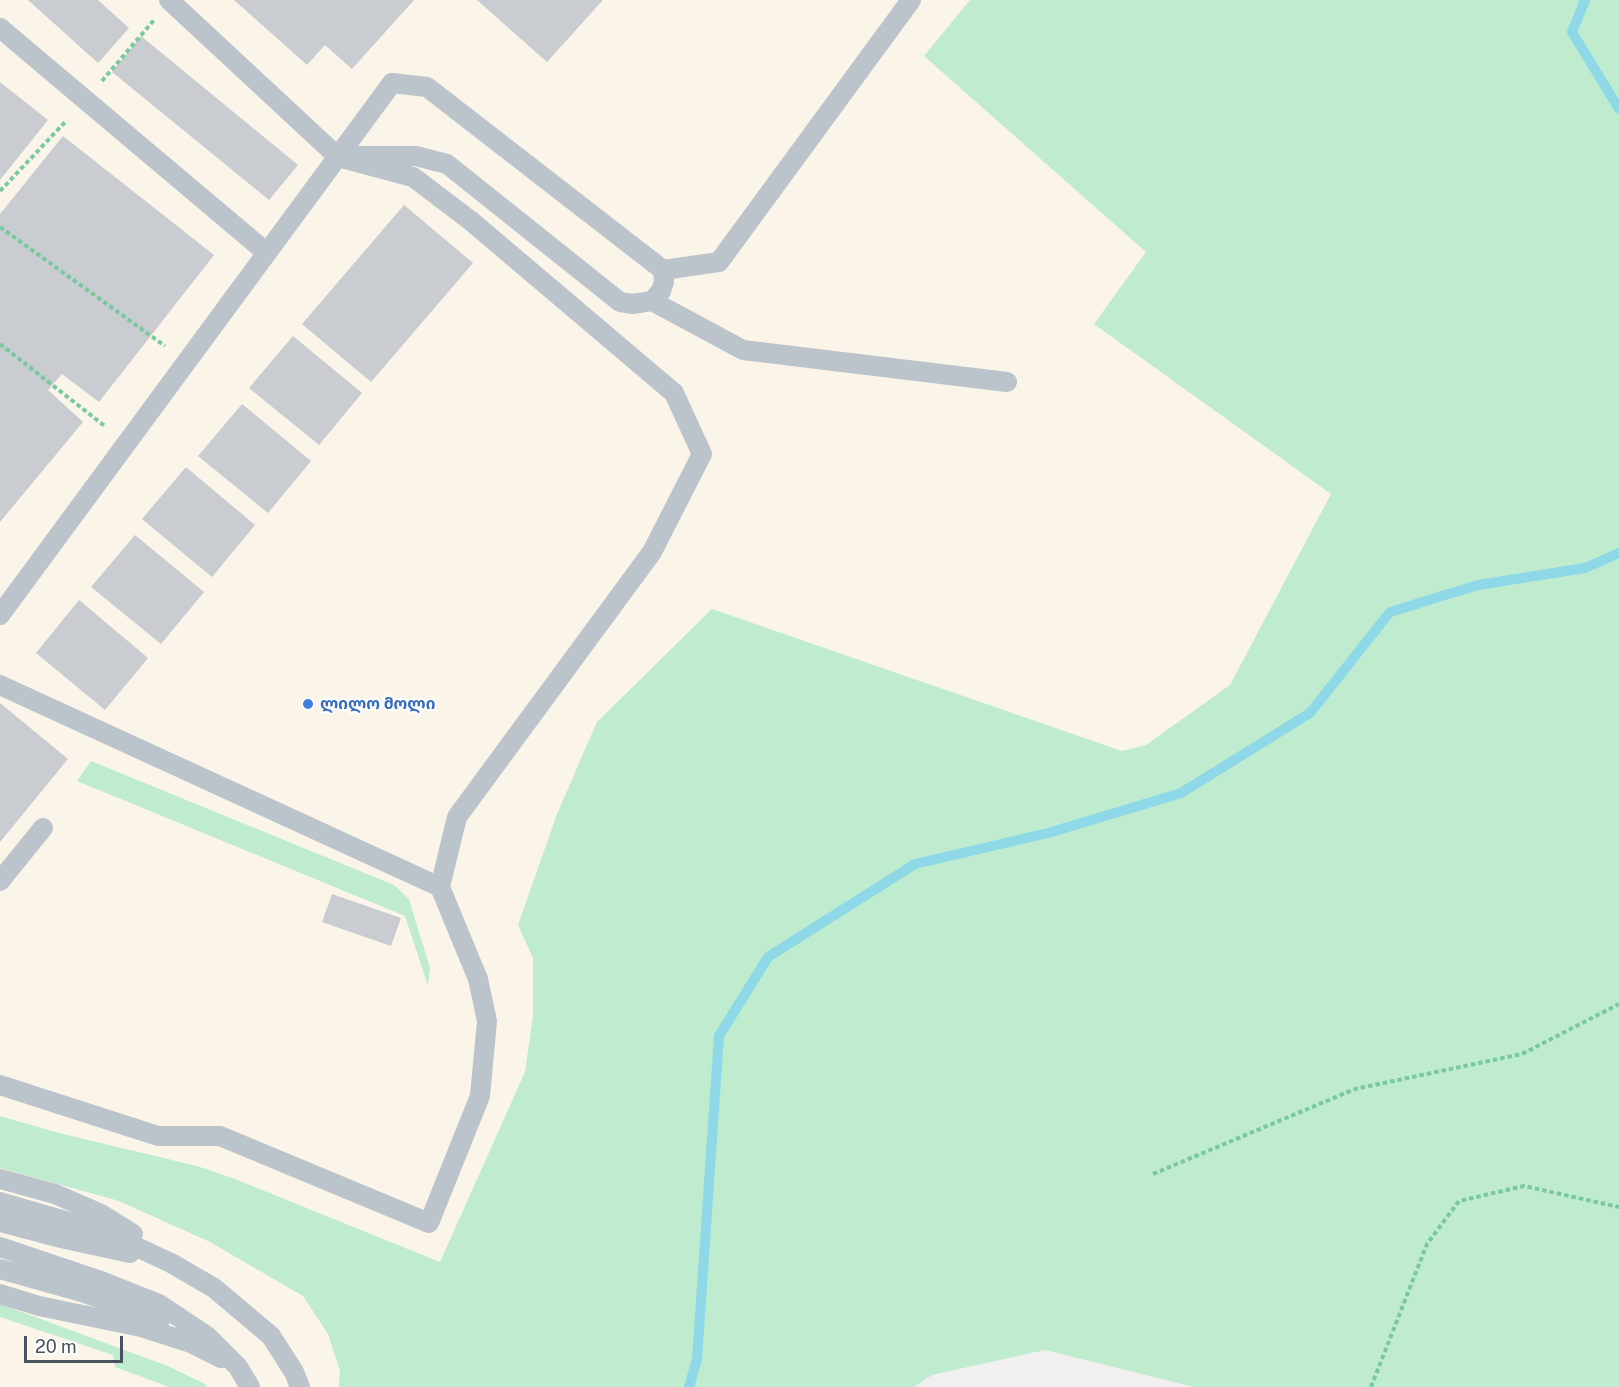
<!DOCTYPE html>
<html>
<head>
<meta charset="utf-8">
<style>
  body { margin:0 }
  #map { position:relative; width:1619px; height:1387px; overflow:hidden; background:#f1efef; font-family:"Public Sans",sans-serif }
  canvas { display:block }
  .scale { position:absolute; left:24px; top:1336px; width:99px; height:27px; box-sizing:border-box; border:3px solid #48535b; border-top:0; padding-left:8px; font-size:18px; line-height:21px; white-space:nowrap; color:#48535b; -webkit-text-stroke:4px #fff; paint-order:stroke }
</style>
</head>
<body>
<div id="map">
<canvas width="1619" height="1387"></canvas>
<div class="scale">20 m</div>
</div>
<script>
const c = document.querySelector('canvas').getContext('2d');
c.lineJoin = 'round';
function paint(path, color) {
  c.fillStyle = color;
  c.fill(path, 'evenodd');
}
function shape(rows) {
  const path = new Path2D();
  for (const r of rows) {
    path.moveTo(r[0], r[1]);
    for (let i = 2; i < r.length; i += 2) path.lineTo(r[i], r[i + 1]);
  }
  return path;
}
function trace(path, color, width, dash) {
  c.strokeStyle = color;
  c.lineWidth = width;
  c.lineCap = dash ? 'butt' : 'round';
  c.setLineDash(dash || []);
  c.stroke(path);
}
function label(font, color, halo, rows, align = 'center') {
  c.font = font + ' "Public Sans","Noto Sans Georgian",sans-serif';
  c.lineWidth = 4.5;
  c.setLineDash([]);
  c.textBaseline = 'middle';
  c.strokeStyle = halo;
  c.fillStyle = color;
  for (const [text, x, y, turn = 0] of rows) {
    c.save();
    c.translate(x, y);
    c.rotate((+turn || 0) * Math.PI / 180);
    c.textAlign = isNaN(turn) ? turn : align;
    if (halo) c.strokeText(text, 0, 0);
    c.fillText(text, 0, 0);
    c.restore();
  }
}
paint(shape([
  [0,0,970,0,924,56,1146,252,1094,324,1331,494,1230,685,1146,745,1122,751,712,609,597,722,557,814,519,925,533,958,533,1016,525,1072,440,1262,235,1180,210,1242,303,1296,328,1334,340,1371,339,1387,0,1387]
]), '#fbf5e9');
paint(shape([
  [970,0,1619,0,1619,1387,1194,1387,1045,1350,932,1375,914,1387,339,1387,340,1371,328,1334,303,1296,210,1242,119,1201,0,1168,0,1116,59,1133,197,1166,235,1179,440,1262,525,1072,533,1016,533,958,518,925,557,814,597,722,712,609,1122,751,1146,745,1230,685,1331,494,1094,324,1146,252,924,56],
  [91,761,394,885,409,899,430,968,428,986,405,916,77,781],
  [0,1304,168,1366,205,1384,207,1387,169,1387,115,1367,113,1355,0,1317]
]), '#bfeccf');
trace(shape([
  [1585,0,1572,32,1619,109],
  [689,1387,697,1359,719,1036,768,957,915,864,1048,833,1181,793,1310,713,1390,612,1478,585,1585,568,1619,553]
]), '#8fd8e7', 10);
paint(shape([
  [28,0,98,0,129,28,98,63],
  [234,0,414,0,352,69,325,45,307,65],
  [477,0,603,0,547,62],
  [141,36,298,165,269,200,112,72],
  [0,82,48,120,0,180],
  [63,136,214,255,99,402,62,374,48,390,83,422,0,522,0,214],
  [404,205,473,263,371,382,302,324],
  [293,336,362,393,319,445,249,388],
  [242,404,311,461,268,513,198,456],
  [186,467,255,525,212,577,142,519],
  [135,535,204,592,161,644,91,587],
  [79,600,148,658,105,710,36,653],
  [0,703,68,759,0,842],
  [332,894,401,918,391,946,322,922]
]), '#c9ccd1');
trace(shape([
  [102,81,154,20],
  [0,191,67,120],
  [0,227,165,346],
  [0,344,106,427],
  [1153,1174,1355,1089,1522,1054,1619,1004],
  [1371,1387,1427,1244,1459,1201,1524,1186,1619,1207]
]), '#79c89f', 4, [4.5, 3]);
trace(shape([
  [0,28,267,253],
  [359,156,416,156,447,164,620,302,633,304,652,301,661,291,664,282,663,270],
  [652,301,743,350,1007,382],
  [0,615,392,83,427,87,663,270,719,262,911,0],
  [0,685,440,887],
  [0,881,43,828],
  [0,1085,158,1136,220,1136,429,1223,480,1096,487,1021,478,979,440,887,457,817,652,552,702,454,674,393,471,221,413,177,338,157,169,0],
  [0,1179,55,1194,101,1214,133,1234],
  [0,1202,104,1232,171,1263,214,1288,271,1336,294,1372,300,1387],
  [0,1222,61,1238,130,1253],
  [0,1247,101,1281,159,1304,207,1336,238,1367,250,1387],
  [0,1269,82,1292,130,1309,159,1323],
  [0,1294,39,1306,141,1327,191,1343,221,1358]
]), '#bbc4cb', 20);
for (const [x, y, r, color] of [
  [308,704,6,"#3f7fe0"]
]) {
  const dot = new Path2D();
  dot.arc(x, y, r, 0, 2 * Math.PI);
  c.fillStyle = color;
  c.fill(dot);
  trace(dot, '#fff', 2);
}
label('bold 16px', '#366cbe', '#fff', [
  ["ლილო მოლი",320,704]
], 'left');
</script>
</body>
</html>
